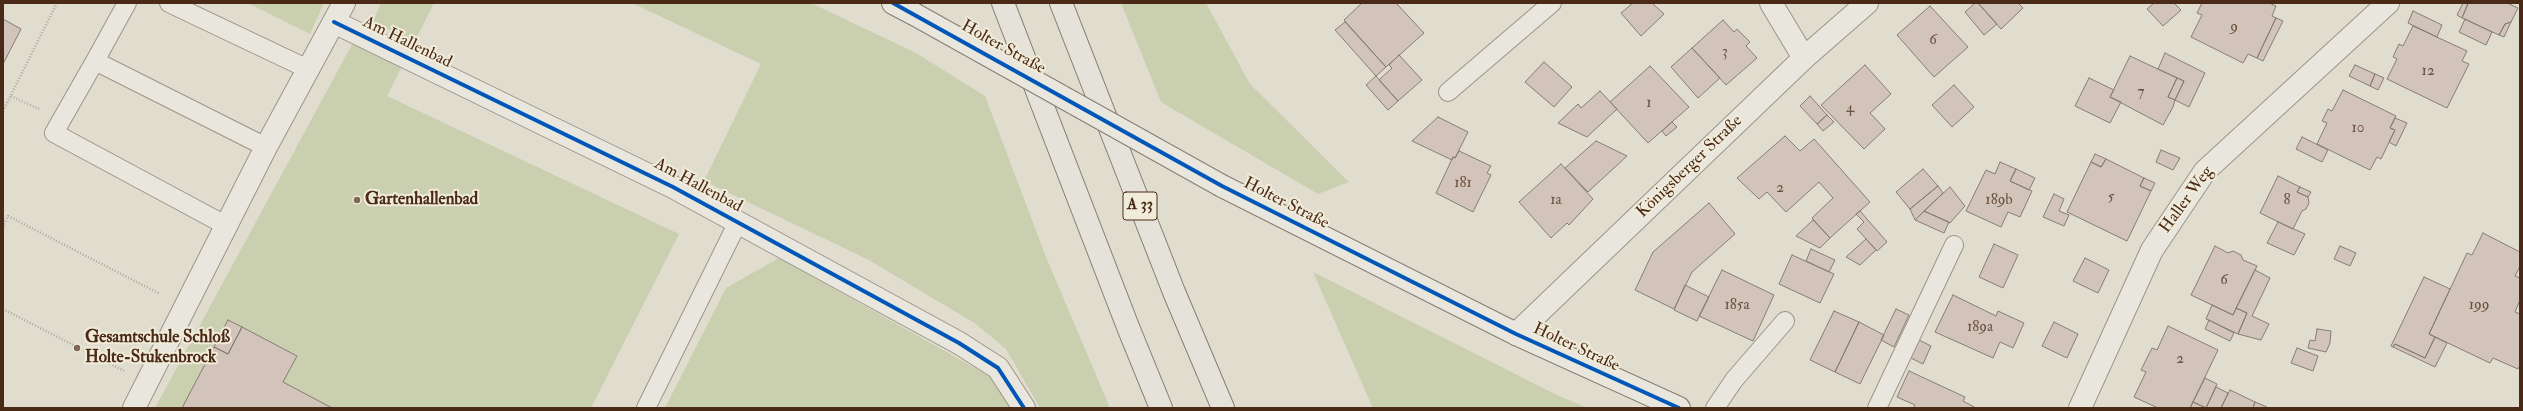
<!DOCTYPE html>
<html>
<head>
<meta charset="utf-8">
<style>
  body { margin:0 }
  #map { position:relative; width:2523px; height:411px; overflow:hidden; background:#e1ddce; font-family:"IM FELL Double Pica",serif }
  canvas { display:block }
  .frame { position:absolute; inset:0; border:4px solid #4a2a16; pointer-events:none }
</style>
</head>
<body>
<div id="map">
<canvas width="2523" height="411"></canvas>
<div class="frame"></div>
</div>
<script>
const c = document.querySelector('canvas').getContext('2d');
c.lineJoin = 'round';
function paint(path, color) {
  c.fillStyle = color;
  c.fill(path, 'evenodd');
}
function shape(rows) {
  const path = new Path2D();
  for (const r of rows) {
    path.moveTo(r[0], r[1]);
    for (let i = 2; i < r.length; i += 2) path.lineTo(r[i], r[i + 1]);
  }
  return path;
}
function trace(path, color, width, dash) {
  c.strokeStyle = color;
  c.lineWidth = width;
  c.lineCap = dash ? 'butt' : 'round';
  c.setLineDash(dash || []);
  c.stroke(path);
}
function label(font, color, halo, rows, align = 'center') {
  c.font = font + ' "IM FELL Double Pica",serif';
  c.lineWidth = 4;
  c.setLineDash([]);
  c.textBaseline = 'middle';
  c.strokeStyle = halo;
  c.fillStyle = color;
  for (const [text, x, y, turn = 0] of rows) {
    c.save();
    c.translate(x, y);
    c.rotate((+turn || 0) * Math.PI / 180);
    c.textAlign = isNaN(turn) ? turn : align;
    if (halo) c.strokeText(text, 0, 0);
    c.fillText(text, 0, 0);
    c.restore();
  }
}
paint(shape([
  [248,3,324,3,310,34],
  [381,3,434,3,414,43,373,21],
  [632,3,811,3,916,53,985,96,1046,257,1110,408,1040,408,1006,349,976,324,869,260,704,181,761,64],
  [1121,3,1206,3,1250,84,1349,182,1318,194,1161,102],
  [354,41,401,68,387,96,679,234,591,408,155,408],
  [779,258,993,378,1012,408,665,408,726,288],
  [1313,272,1557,395,1588,408,1373,408]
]), '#c9cfaf');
const building = shape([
  [1362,3,1396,3,1424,33,1386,67,1344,20,1362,3],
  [1633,3,1652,3,1664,14,1641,36,1621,13,1633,3],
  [1975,3,1978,3,1997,24,1984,35,1965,12,1975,3],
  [1978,3,2018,3,2023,8,2001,29,1978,3],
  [2154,3,2174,3,2181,10,2163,26,2147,9,2154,3],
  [2202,3,2269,3,2276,6,2272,16,2276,18,2257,58,2248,54,2243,63,2191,37,2202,15,2197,13,2202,3],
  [2463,3,2468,4,2462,18,2457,15,2463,3],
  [2507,3,2518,8,2511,22,2505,24,2499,35,2462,18,2468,3,2507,3],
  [1930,6,1968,47,1934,77,1897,35,1930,6],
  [2413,11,2442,25,2437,37,2408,23,2413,11],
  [2276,18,2283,21,2263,61,2257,58,2276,18],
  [3,19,21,29,3,64,3,19],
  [2465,19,2492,32,2486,45,2459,32,2465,19],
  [1723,20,1734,32,1737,29,1750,42,1746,46,1757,58,1726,85,1692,48,1723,20],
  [1345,22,1386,67,1376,76,1335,30,1345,22],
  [2511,22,2504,37,2499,35,2505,24,2511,22],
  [2413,26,2467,51,2462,61,2469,64,2447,108,2387,79,2397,59,2393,57,2399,44,2403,46,2413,26],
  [1692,48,1720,78,1698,98,1671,67,1692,48],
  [2165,53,2205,73,2189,107,2175,100,2184,81,2158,69,2165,53],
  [1399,55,1422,80,1398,101,1379,80,1392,68,1389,65,1399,55],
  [2130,56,2177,78,2168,97,2175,100,2173,107,2163,125,2110,97,2130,56],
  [1544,62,1572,87,1554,107,1525,82,1544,62],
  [1865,65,1891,94,1870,113,1885,129,1864,149,1821,105,1865,65],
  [2355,65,2375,74,2370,86,2349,76,2355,65],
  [1650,66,1689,107,1648,143,1610,102,1650,66],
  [2375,74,2384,78,2378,90,2370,86,2375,74],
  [1376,76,1398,101,1388,110,1366,85,1376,76],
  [2089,78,2114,90,2110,97,2121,102,2110,123,2075,106,2089,78],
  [2177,78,2184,81,2175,100,2168,97,2177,78],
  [1954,85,1974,107,1952,127,1932,105,1954,85],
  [2343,90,2396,116,2390,128,2395,130,2381,159,2377,157,2370,170,2317,144,2327,123,2322,121,2328,109,2332,111,2343,90],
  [1600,91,1617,109,1587,137,1558,123,1578,104,1581,108,1600,91],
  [1810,96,1827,115,1817,124,1800,106,1810,96],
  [1827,115,1834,122,1823,131,1817,124,1827,115],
  [1438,117,1468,132,1455,158,1453,157,1452,160,1412,141,1438,117],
  [2395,118,2407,123,2396,146,2389,142,2395,130,2390,128,2395,118],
  [1672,122,1677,127,1666,136,1662,131,1672,122],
  [1785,136,1800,151,1814,139,1870,202,1830,238,1812,218,1833,198,1819,182,1786,212,1767,192,1759,199,1737,178,1785,136],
  [2302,137,2328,150,2322,162,2296,149,2302,137],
  [1596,141,1627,156,1588,192,1565,168,1596,141],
  [2161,150,2180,158,2173,170,2156,162,2161,150],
  [1459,151,1491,166,1487,173,1491,175,1473,212,1436,193,1453,157,1455,158,1459,151],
  [2095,154,2106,159,2101,167,2091,162,2095,154],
  [2106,159,2144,178,2140,186,2151,191,2127,241,2067,212,2091,162,2101,167,2106,159],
  [2000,162,2016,169,2010,181,2032,191,2020,217,2008,212,2001,227,1966,211,1986,170,1995,174,2000,162],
  [1561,164,1593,199,1569,225,1567,223,1551,238,1519,202,1561,164],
  [1923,169,1938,186,1910,209,1896,192,1923,169],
  [2016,169,2035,178,2029,190,2010,181,2016,169],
  [2278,176,2300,187,2297,192,2308,197,2309,203,2306,209,2302,211,2293,229,2260,213,2278,176],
  [2144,178,2155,183,2151,191,2140,186,2144,178],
  [1938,186,1943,193,1915,220,1910,209,1938,186],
  [1950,187,1965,206,1950,223,1924,211,1950,187],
  [2300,187,2311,192,2308,197,2297,192,2300,187],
  [2054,194,2064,199,2059,211,2069,215,2064,226,2043,217,2054,194],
  [1709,203,1735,234,1692,272,1674,309,1635,290,1653,252,1709,203],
  [1860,211,1887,242,1877,251,1857,229,1864,222,1856,214,1860,211],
  [1924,211,1949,222,1944,233,1915,220,1924,211],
  [1813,220,1830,238,1820,248,1796,236,1813,220],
  [2278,222,2305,234,2294,255,2267,243,2278,222],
  [2483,233,2520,252,2520,266,2515,276,2520,278,2520,300,2515,312,2520,314,2520,365,2518,369,2493,358,2490,363,2429,334,2467,253,2472,255,2483,233],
  [1866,239,1876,250,1860,265,1846,257,1866,239],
  [1994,244,2018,255,2003,288,1979,277,1994,244],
  [2215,246,2228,253,2233,251,2241,255,2243,260,2257,266,2233,315,2191,295,2215,246],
  [2340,246,2356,253,2350,266,2334,259,2340,246],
  [1811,249,1835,260,1829,272,1806,261,1811,249],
  [1792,255,1834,274,1820,303,1779,284,1792,255],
  [2085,258,2109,270,2098,293,2073,281,2085,258],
  [1722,270,1774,295,1753,341,1699,316,1722,270],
  [2255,270,2270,278,2252,316,2269,324,2261,340,2238,334,2247,313,2236,308,2255,270],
  [2424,277,2450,289,2429,334,2435,337,2425,358,2395,344,2393,347,2391,346,2424,277],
  [1685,285,1709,297,1697,321,1674,310,1685,285],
  [1953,295,1996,316,1998,311,2024,323,2013,348,2000,342,1993,358,1935,332,1953,295],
  [2212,305,2233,315,2236,308,2247,313,2238,334,2206,319,2212,305],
  [1896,309,1909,315,1894,347,1881,340,1896,309],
  [1834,311,1859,322,1835,372,1810,360,1834,311],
  [228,320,242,327,228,354,214,347,228,320],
  [2209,320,2234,333,2230,341,2205,329,2209,320],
  [1859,322,1884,335,1860,384,1835,372,1859,322],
  [2054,322,2078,334,2067,358,2042,346,2054,322],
  [2168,326,2218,350,2190,408,2158,408,2134,397,2146,372,2141,370,2152,348,2157,350,2168,326],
  [242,327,297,356,283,382,332,408,182,408,214,347,228,354,242,327],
  [2317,329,2331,331,2330,343,2326,352,2308,348,2310,340,2315,341,2317,329],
  [2435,337,2447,343,2435,367,2393,347,2395,344,2425,358,2435,337],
  [1917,339,1931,346,1923,364,1909,357,1917,339],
  [2297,348,2318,356,2313,371,2291,363,2297,348],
  [1909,371,1965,397,1963,401,1976,408,1913,408,1915,405,1897,397,1909,371],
  [2205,378,2217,384,2206,408,2193,402,2205,378],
  [2216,387,2228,393,2221,408,2206,408,2216,387],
  [2230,390,2255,402,2253,408,2221,408,2230,390],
  [2193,402,2206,408,2190,408,2193,402],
  [2255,402,2267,407,2267,408,2253,408,2255,402]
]);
paint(building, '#d2c4ba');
trace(building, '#857d72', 1);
const lane = shape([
  [127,3,95,61,266,147],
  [169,3,310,70],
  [95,61,54,133,227,226],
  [1448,92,1552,3],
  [646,408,738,222],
  [1715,408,1734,380,1785,321],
  [1877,408,1954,245]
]);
const street = shape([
  [1771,3,1804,58],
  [334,22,673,187,959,343,998,368,1024,408],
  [1516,334,1804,58,1867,3],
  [134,408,266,147,344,3],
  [2080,408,2152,250,2205,171,2388,3]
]);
const secondary = shape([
  [893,3,914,14],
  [1222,186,1516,334,1679,408]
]);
const highway = shape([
  [1003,3,1128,327,1161,408],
  [1061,3,1174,292,1223,408]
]);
trace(lane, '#9b948a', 20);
trace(street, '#9b948a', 24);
trace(secondary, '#857d72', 24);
trace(highway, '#857d72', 24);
trace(shape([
  [11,96,39,109],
  [3,111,57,3],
  [3,227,8,216,160,294],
  [3,309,124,371]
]), '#aca79f', 2.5, [1, 2]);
trace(lane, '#e9e6de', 18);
trace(street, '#e9e6de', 22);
trace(secondary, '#e9e6de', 22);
trace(highway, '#e4e2d9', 22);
const secondaryBridge = shape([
  [914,14,1222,186]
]);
trace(secondaryBridge, '#857d72', 24, []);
trace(secondaryBridge, '#e9e6de', 22);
trace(shape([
  [893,3,1222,186,1516,334,1679,408],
  [334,22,673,187,959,343,998,368,1024,408]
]), '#0057b8', 4);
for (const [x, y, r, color] of [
  [357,200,4,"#7f6956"],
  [77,348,4,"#7f6956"]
]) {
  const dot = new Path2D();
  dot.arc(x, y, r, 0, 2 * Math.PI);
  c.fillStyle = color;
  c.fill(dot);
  trace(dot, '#f1ecda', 1.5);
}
label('15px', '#6c503f', null, [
  ["9",2234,28],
  ["6",1933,41],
  ["3",1725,53],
  ["12",2428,72],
  ["7",2141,93],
  ["1",1649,104],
  ["4",1850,109],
  ["10",2358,129],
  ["181",1463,184],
  ["2",1780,189],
  ["5",2111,198],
  ["1a",1556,201],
  ["189b",1999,201],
  ["8",2287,201],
  ["6",2224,281],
  ["185a",1737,306],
  ["199",2479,306],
  ["189a",1980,328],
  ["2",2180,360]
]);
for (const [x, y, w] of [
  [1140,206,34]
]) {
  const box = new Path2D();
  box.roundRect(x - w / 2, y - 14, w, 28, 3);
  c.fillStyle = '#f1ecda';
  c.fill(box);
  trace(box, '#4a2a16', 1);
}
label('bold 16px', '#4a2a16', null, [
  ["A 33",1140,206]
]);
label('17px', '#4a2a16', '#f1ecda', [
  ["Am Hallenbad",407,43,26],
  ["Holter Straße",1003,48,29],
  ["Königsberger Straße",1690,167,-44],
  ["Am Hallenbad",698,186,28],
  ["Haller Weg",2187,200,-54],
  ["Holter Straße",1286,204,27],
  ["Holter Straße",1576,348,25]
]);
label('bold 17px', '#4a2a16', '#f1ecda', [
  ["Gartenhallenbad",365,200],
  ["Gesamtschule Schloß",85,338],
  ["Holte-Stukenbrock",85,358]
], 'left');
</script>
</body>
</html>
